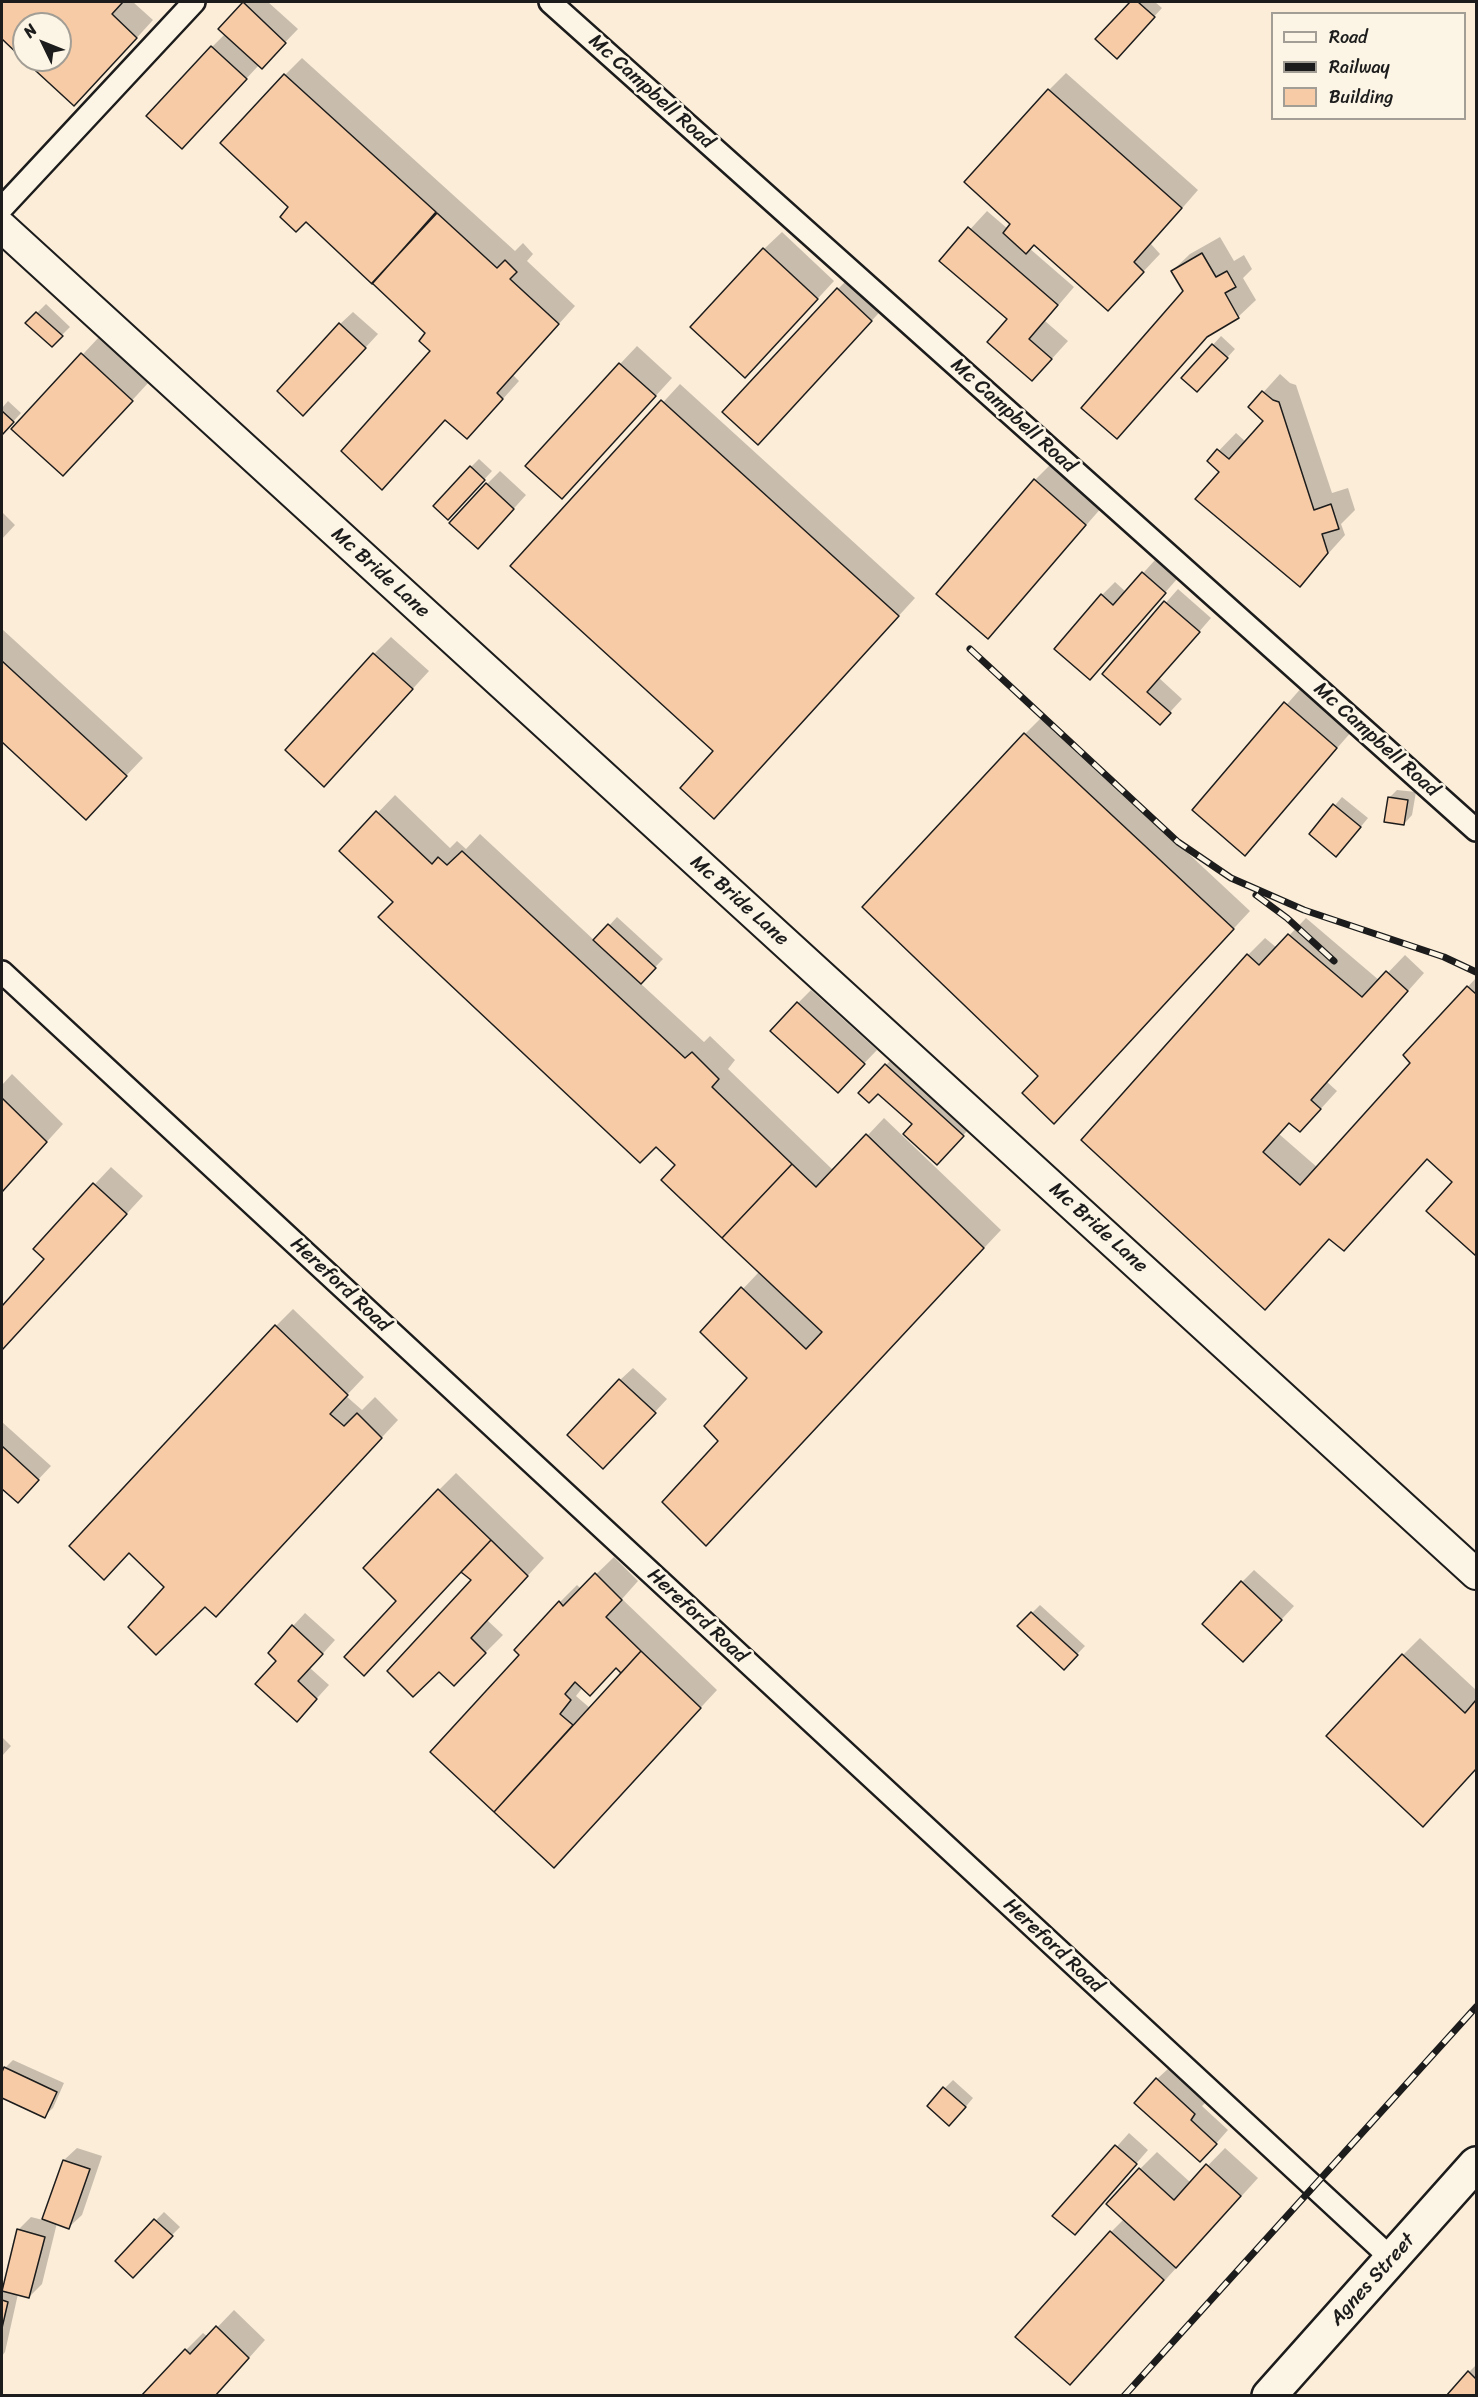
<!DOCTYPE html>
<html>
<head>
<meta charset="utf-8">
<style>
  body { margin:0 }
  #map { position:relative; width:1478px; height:2397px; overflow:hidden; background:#fbedd8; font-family:Sriracha,sans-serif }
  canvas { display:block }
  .frame { position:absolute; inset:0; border:3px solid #1c1c1c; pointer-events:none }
  .legend { position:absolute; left:1271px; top:12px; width:195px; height:108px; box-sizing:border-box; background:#fcf5e5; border:2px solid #a29e95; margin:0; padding:8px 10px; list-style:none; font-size:18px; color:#1c1c1c }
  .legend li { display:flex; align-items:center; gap:12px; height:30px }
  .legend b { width:30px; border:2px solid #a29e95 }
  .north { position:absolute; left:12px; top:12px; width:60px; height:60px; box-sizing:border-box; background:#fcf5e5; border:2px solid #a29e95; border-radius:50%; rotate:313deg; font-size:16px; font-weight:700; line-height:24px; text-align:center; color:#1c1c1c }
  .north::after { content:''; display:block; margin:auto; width:21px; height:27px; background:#1c1c1c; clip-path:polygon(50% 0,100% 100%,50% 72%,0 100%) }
</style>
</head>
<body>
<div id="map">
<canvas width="1478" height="2397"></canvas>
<div class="frame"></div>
<ul class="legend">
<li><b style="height:8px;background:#fcf5e5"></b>Road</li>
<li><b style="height:8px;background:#1c1c1c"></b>Railway</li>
<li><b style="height:16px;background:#f7cba6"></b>Building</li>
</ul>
<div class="north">N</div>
</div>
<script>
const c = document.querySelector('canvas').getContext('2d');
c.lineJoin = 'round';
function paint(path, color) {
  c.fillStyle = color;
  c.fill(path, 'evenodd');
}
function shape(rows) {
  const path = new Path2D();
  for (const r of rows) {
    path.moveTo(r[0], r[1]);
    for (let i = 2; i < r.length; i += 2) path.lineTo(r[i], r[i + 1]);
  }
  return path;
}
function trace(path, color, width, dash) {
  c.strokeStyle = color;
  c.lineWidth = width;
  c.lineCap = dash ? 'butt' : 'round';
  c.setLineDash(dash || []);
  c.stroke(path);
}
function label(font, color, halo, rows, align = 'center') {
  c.font = font + ' Sriracha,sans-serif';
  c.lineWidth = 5;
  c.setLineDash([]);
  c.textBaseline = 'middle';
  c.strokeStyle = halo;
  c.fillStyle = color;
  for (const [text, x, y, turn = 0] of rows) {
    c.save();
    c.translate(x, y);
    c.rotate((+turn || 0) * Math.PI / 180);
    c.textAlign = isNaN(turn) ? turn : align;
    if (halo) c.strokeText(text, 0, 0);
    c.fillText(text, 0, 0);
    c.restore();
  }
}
paint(shape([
  [2,2,133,2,153,20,92,87,27,60,60,60,60,24,24,24,24,57,2,37],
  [246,2,268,2,298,29,274,54,259,65,195,134,212,47,225,34,220,29],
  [1132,2,1155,2,1162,8,1125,48,1098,39],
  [302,58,515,251,523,243,533,254,527,261,575,306,513,375,519,381,484,420,432,351,427,333,290,207,285,75],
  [1066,73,1198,190,1151,244,1160,254,1108,309,1034,243,1029,248,1074,287,1045,321,1068,341,1049,362,1009,319,941,261,987,211,1008,229,1012,224,1049,90],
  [782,232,834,281,762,359,764,249],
  [1220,237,1234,261,1244,255,1252,269,1243,278,1256,300,1238,317,1211,333,1117,437,1184,292,1172,271,1190,254],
  [855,272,888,303,775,426,838,289],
  [46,304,70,327,52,345,27,323],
  [353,312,378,334,316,401,340,324],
  [100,336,149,382,80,457,13,429],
  [1221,336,1235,349,1205,382,1183,378],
  [637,346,672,378,579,480,620,364],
  [1280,374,1290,383,1296,385,1332,493,1348,488,1355,510,1341,524,1345,535,1300,585,1221,472,1209,461,1236,433,1246,442,1265,420,1250,407],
  [680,384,915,598,731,800,716,751,512,566],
  [8,401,21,413,2,434,2,408],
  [479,459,492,471,456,510,471,467],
  [1052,463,1103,506,988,637,1035,480],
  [500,471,526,495,490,535,487,484],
  [2,512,15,525,2,539],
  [1155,560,1177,579,1090,678,1102,595,1115,582,1126,592],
  [1178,589,1211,618,1159,678,1182,699,1160,723,1104,673],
  [2,629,143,758,86,818,2,740],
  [391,637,429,671,341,767,374,654],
  [1303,686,1353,730,1244,854,1194,810],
  [1042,717,1250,911,1054,1122,1040,1076,1025,734],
  [1397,790,1416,792,1412,815,1404,824,1389,798],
  [395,795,450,848,457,841,466,849,480,834,595,941,617,917,663,959,640,983,704,1042,710,1036,735,1060,728,1069,834,1171,884,1118,1001,1230,723,1526,721,1441,749,1378,702,1332,759,1272,677,1165,342,850],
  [1342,797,1368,818,1345,846,1311,834],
  [1306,918,1380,981,1405,955,1424,973,1327,1082,1337,1091,1317,1113,1290,1122,1279,1134,1318,1168,1413,1063,1405,1055,1476,978,1476,1254,1428,1211,1454,1182,1428,1158,1330,1238,1265,1308,1248,955,1265,938,1277,948],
  [811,990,877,1050,850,1078,798,1003],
  [899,1052,975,1122,950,1150,914,1124,886,1065],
  [12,1074,63,1124,2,1191,2,1085],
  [111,1167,143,1196,2,1349,2,1309,47,1259,35,1248],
  [293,1309,364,1377,346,1396,362,1410,375,1397,398,1420,233,1598,205,1605,166,1587,276,1326],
  [633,1368,667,1399,616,1454,620,1380],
  [2,1422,51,1466,18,1501,2,1487],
  [456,1473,544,1558,487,1620,503,1635,454,1684,473,1580,462,1571,399,1601,439,1490],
  [614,1557,638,1581,622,1599,717,1690,554,1866,433,1752,521,1655,560,1602,577,1585,581,1589],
  [617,1666,623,1673,591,1709,576,1696,583,1687],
  [1254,1570,1294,1606,1256,1647,1242,1582],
  [1040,1605,1085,1646,1064,1668,1019,1626],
  [305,1613,335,1640,310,1668,329,1685,309,1707,278,1660,293,1626],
  [1420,1638,1476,1690,1476,1769,1440,1808,1403,1655],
  [2,1737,11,1746,2,1756],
  [13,2060,64,2083,53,2108,44,2116,2,2096,2,2076,5,2068],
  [1170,2067,1207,2101,1202,2106,1228,2130,1213,2147,1157,2079],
  [953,2080,973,2098,958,2116,945,2088],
  [1129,2133,1148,2150,1087,2220,1055,2216],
  [77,2148,102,2156,82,2215,69,2227,57,2223,42,2284,29,2297,18,2294,5,2352,2,2356,2,2285,4,2286,18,2230,31,2217,43,2220,64,2160],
  [1225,2148,1258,2178,1087,2366,1111,2232,1124,2219,1140,2169,1157,2152,1191,2183],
  [164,2212,180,2227,133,2275,117,2260],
  [234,2310,265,2340,215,2396,186,2350,203,2333,208,2337],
  [1476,2365,1476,2396,1448,2396,1469,2372]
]), '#0003');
const building = shape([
  [2,2,123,2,112,14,137,38,74,106,24,60,60,60,60,24,24,24,24,60,2,39,2,2],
  [243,2,286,43,262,69,218,29,243,2],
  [1130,2,1138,2,1155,17,1117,59,1095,39,1130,2],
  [211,46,247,79,182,149,146,116,211,46],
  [284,74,436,212,372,284,306,222,296,232,280,217,288,207,220,143,284,74],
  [1048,89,1182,208,1134,262,1144,272,1108,311,1034,245,1026,254,1003,233,1010,224,964,182,1048,89],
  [437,213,497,268,505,260,517,272,510,279,559,324,497,393,503,399,467,439,445,420,382,490,341,451,430,351,419,341,425,333,372,283,437,213],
  [968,227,1058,305,1029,339,1052,359,1032,381,987,342,1007,319,939,261,968,227],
  [763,248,818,299,745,378,690,327,763,248],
  [1202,253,1216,277,1227,271,1236,287,1225,293,1239,318,1207,337,1117,439,1081,408,1183,291,1171,271,1202,253],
  [837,288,872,321,758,445,722,412,837,288],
  [36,312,63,336,52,347,25,323,36,312],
  [339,323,366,348,303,416,277,391,339,323],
  [1212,344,1228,358,1197,392,1181,378,1212,344],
  [81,353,133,401,63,476,11,429,81,353],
  [619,363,656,396,562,499,525,466,619,363],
  [1262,391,1273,400,1279,402,1314,510,1331,504,1339,529,1322,534,1328,553,1300,587,1195,499,1219,472,1207,461,1217,449,1229,459,1263,421,1248,407,1262,391],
  [661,400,899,616,714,819,680,788,713,751,510,566,661,400],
  [2,411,14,422,2,435,2,411],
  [470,466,485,480,448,520,433,506,470,466],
  [1034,479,1086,525,988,639,936,594,1034,479],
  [486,483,514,509,478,549,449,523,486,483],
  [1142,572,1166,593,1090,680,1054,649,1101,594,1113,605,1142,572],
  [1164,601,1200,632,1147,692,1171,713,1160,725,1102,674,1164,601],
  [373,653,413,689,324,787,285,750,373,653],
  [2,661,127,776,86,820,2,742,2,661],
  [1284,702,1337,748,1245,856,1192,810,1284,702],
  [1024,733,1234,929,1054,1124,1022,1093,1038,1076,862,907,1024,733],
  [1388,797,1408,800,1404,825,1384,822,1388,797],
  [1333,804,1361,827,1336,857,1309,834,1333,804],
  [376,811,432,864,438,857,447,865,462,851,685,1058,692,1052,719,1079,712,1087,792,1164,722,1238,661,1180,675,1165,656,1147,640,1163,378,917,393,902,339,851,376,811],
  [608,924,656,968,641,984,593,940,608,924],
  [1288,934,1362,997,1386,971,1408,991,1311,1100,1321,1109,1300,1132,1289,1123,1263,1152,1300,1185,1410,1063,1403,1055,1467,986,1476,994,1476,1256,1426,1211,1452,1182,1427,1159,1344,1251,1329,1239,1265,1310,1081,1140,1247,954,1259,965,1288,934],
  [797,1002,865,1064,838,1093,770,1031,797,1002],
  [885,1064,964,1136,937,1165,903,1134,912,1124,878,1094,869,1103,858,1093,885,1064],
  [2,1098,47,1142,2,1192,2,1098],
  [866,1134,984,1248,706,1546,662,1502,718,1441,704,1426,747,1378,700,1332,741,1287,806,1349,822,1332,722,1238,792,1164,816,1187,866,1134],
  [93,1183,127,1214,2,1350,2,1306,44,1259,33,1249,93,1183],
  [275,1325,348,1395,330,1414,344,1426,357,1413,382,1438,216,1617,205,1607,156,1655,128,1627,164,1587,129,1553,104,1580,69,1546,275,1325],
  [619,1379,656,1413,603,1469,567,1435,619,1379],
  [2,1446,39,1480,18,1503,2,1489,2,1446],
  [438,1489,491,1540,364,1676,344,1657,396,1601,363,1568,438,1489],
  [491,1540,528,1576,471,1638,486,1653,454,1686,439,1672,413,1697,387,1671,471,1580,461,1572,491,1540],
  [595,1573,622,1600,606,1617,641,1651,621,1673,616,1668,590,1696,575,1682,565,1694,571,1700,560,1714,573,1725,494,1812,430,1752,519,1655,514,1650,559,1601,563,1606,595,1573],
  [1241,1581,1282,1620,1243,1662,1202,1624,1241,1581],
  [1031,1612,1078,1655,1064,1670,1017,1626,1031,1612],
  [292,1625,323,1654,298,1681,317,1699,297,1722,255,1684,276,1661,268,1653,292,1625],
  [641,1651,701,1708,554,1868,494,1812,641,1651],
  [1402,1654,1465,1713,1476,1700,1476,1769,1423,1827,1326,1736,1402,1654],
  [4,2067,57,2092,45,2118,2,2098,2,2072,4,2067],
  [1156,2078,1195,2114,1191,2120,1217,2144,1200,2162,1134,2103,1156,2078],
  [943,2087,966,2107,949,2126,927,2106,943,2087],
  [1115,2145,1137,2164,1075,2235,1052,2216,1115,2145],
  [63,2160,90,2169,69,2229,42,2219,63,2160],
  [1206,2164,1241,2196,1176,2268,1106,2204,1139,2168,1174,2200,1206,2164],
  [154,2219,173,2236,133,2278,115,2261,154,2219],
  [17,2229,45,2237,29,2298,2,2291,17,2229],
  [1110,2231,1164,2280,1070,2385,1015,2337,1110,2231],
  [2,2300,8,2302,2,2328,2,2300],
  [216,2326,249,2358,215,2396,141,2396,185,2349,190,2354,216,2326],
  [1468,2371,1476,2379,1476,2396,1446,2396,1468,2371]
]);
paint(building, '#f7cba6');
trace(building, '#1c1c1c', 1.5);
const street = shape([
  [550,2,1476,830],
  [2,208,194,2],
  [2,972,1392,2259]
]);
const secondary = shape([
  [2,227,1476,1574]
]);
const primary = shape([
  [1269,2396,1476,2164]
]);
trace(street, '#1c1c1c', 26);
trace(secondary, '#1c1c1c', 34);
trace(primary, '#1c1c1c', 38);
trace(street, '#fcf5e5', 21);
trace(secondary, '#fcf5e5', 30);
trace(primary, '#fcf5e5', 33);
const rail = shape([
  [970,649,1178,842,1231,878,1304,910,1444,957,1476,972],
  [1256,895,1287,918,1334,961],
  [1124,2396,1476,2007]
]);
trace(rail, '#1c1c1c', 7);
trace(rail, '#fcf5e5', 4.5, [14]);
label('20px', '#1c1c1c', '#fcf5e5', [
  ["Mc Campbell Road",651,92,42],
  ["Mc Campbell Road",1013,416,42],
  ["Mc Bride Lane",380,573,42],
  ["Mc Campbell Road",1376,740,42],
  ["Mc Bride Lane",739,901,42],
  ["Mc Bride Lane",1098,1228,42],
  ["Hereford Road",340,1285,43],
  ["Hereford Road",697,1616,43],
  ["Hereford Road",1053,1946,43],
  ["Agnes Street",1373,2280,-48]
]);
</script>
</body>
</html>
